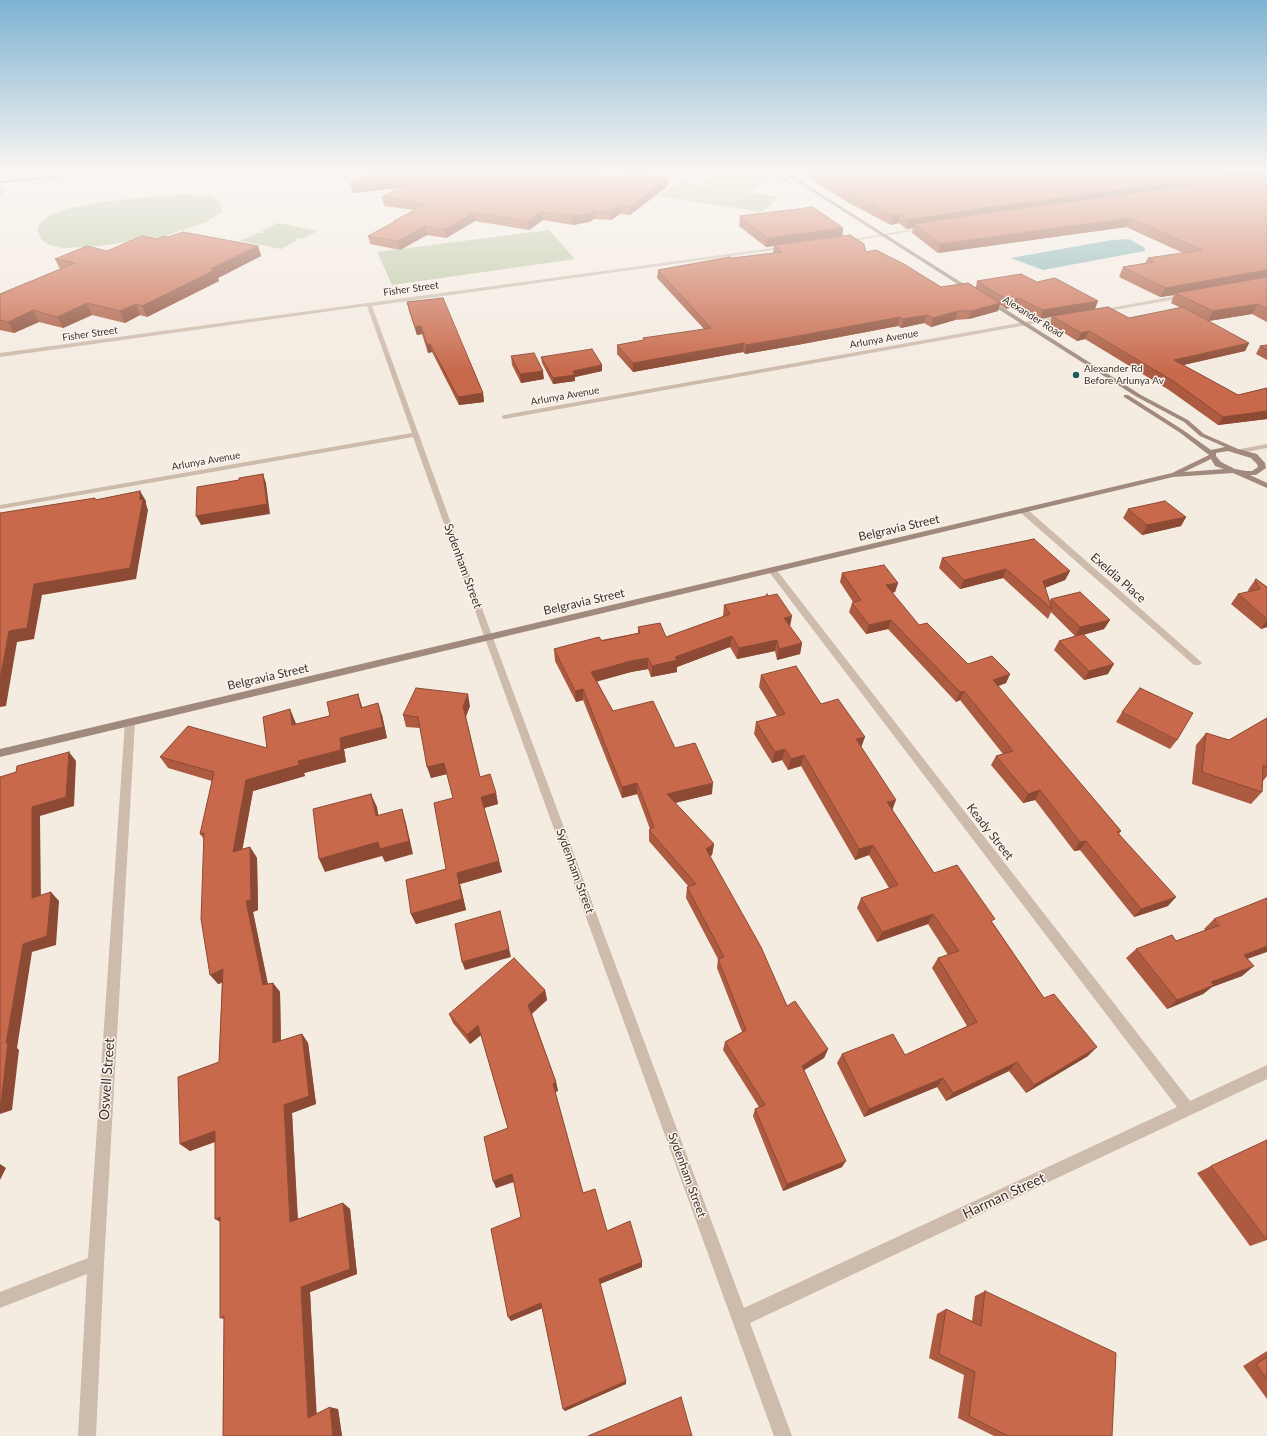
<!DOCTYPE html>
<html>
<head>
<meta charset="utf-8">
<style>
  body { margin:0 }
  canvas { display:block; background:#f4ebe1 }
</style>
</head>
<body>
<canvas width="1267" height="1436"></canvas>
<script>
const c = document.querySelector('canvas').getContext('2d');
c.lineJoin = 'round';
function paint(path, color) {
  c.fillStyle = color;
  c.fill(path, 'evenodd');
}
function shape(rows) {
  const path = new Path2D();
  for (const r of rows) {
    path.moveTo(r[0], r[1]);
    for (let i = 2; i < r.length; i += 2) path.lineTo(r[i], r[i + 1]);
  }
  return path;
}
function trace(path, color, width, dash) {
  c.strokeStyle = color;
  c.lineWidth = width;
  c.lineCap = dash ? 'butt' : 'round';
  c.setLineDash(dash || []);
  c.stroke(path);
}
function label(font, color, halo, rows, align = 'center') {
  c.font = font + ' Lato,sans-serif';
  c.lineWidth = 3;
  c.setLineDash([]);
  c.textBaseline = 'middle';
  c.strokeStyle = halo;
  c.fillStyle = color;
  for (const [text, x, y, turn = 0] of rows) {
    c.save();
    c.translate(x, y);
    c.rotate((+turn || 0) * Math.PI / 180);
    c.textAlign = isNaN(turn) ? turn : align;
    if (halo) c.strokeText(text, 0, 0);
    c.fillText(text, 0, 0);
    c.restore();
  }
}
paint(shape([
  [542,171,699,171,670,178,639,181],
  [718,171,730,171,768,176,750,192,699,184],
  [679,182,728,189,779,197,762,212,658,196],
  [182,194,210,196,220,202,222,212,206,222,162,237,99,246,63,248,49,245,41,239,38,231,38,227,43,220,52,214,70,208,99,202],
  [278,223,318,231,301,239,297,238,295,240,298,240,281,249,240,241,258,233,263,233,265,232,261,231],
  [549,230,575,259,392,285,377,252]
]), '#b8c4a0');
paint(shape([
  [1129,239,1145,248,1145,251,1043,270,1011,258,1112,240]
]), '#7fb0b2');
paint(shape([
  [1,187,5,188,2,196,0,197,1,187],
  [925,227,927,229,844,242,842,241,925,227],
  [787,246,789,248,372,306,487,622,744,1308,1177,1107,769,572,769,568,775,568,1190,1101,1267,1065,1267,1079,750,1323,792,1436,774,1436,479,622,413,437,0,509,0,505,412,433,367,306,0,357,0,353,787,246],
  [1186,294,1189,296,1188,297,1097,313,1094,311,1186,294],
  [1064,315,1066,316,1066,318,504,419,501,417,504,415,1064,315],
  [1267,444,1267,448,1240,453,1236,451,1240,449,1267,444],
  [1021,509,1027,509,1200,661,1202,663,1200,665,1194,665,1021,513,1021,509],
  [130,718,135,722,104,1263,96,1436,78,1436,87,1274,0,1308,0,1292,88,1258,125,722,130,718]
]), '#cdbbac');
paint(shape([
  [769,171,774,171,789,181,786,182,769,171],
  [780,171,785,171,975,291,970,292,780,171],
  [987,300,991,300,1141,395,1188,420,1204,434,1238,449,1257,454,1265,463,1266,468,1256,475,1250,475,1267,483,1267,488,1233,473,1173,477,0,757,0,749,1172,473,1209,455,1179,432,1124,397,1124,395,1128,395,1183,430,1211,450,1225,447,1200,436,1184,422,1137,397,987,302,987,300],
  [1228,451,1251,458,1257,464,1258,467,1252,471,1246,471,1235,469,1221,462,1216,456,1216,453,1228,451],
  [1211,459,1215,466,1224,469,1184,472,1211,459]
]), '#a18a7d');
paint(shape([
  [106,171,120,171,0,183,0,181,106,171]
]), '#7d675c');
paint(shape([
  [809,171,1267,171,1267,322,1252,314,1209,321,1249,343,1245,351,1183,365,1238,395,1267,388,1267,419,1218,425,1169,390,1085,339,1077,341,1050,324,1052,316,1040,319,1016,306,1006,309,1000,305,998,311,969,319,955,320,931,327,924,323,901,328,898,326,797,345,745,354,743,352,633,372,617,354,617,345,643,340,643,338,704,329,657,278,658,270,732,258,773,253,774,246,766,247,739,226,740,216,843,228,842,236,866,252,941,287,976,287,977,281,1037,282,1095,309,1129,318,1181,308,1171,303,1174,295,1160,297,1119,277,1123,267,1145,263,1148,258,1183,253,1126,227,938,253,912,233,913,228,906,229,899,223,891,225,847,202,808,178],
  [621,178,668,178,668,186,630,215,620,214,611,220,594,219,589,222,573,225,543,220,529,230,475,221,446,238,427,235,400,250,370,244,368,236,394,222,394,221,414,210,384,206,382,197,400,188,353,193,350,183],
  [168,237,258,246,261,256,218,278,219,281,147,317,140,315,125,323,92,315,63,328,39,322,14,333,0,330,0,294,60,269,55,259,107,251,157,239],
  [407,302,483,393,484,402,459,405,432,352,428,353,422,334,417,335,409,311],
  [1267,345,1267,360,1256,354,1260,346],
  [511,356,544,379,521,383,512,365],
  [541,357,602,365,602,371,575,377,575,381,553,384,542,363],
  [1128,509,1186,517,1181,526,1142,535,1123,518],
  [942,558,1070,571,1065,580,1045,588,1050,601,1051,599,1110,620,1104,629,1083,635,1108,674,1084,680,1054,650,1059,641,1075,636,1051,612,1048,619,1003,578,960,589,939,568],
  [842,573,898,583,895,592,892,593,919,625,968,664,1010,674,1006,683,998,686,1121,831,1119,834,1168,906,1134,917,1080,850,1074,851,1035,800,1023,803,991,765,996,756,1003,754,960,700,956,702,888,629,866,634,849,612,852,603,853,602,840,582],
  [1255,580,1267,587,1267,627,1261,629,1231,604,1238,594,1249,592,1248,590],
  [724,605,790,627,802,643,800,654,777,660,775,651,737,659,730,647,677,667,677,672,651,677,648,669,631,672,597,681,613,711,675,748,712,794,675,803,714,844,712,855,710,856,787,1006,828,1049,824,1058,804,1070,842,1167,783,1191,753,1116,755,1109,759,1107,723,1050,725,1042,742,1032,717,968,718,959,686,898,687,887,689,887,649,841,649,830,650,829,637,794,622,798,583,700,576,702,555,661,554,649,638,633,638,627,666,637,723,617],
  [761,675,821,704,862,748,892,810,934,873,993,923,1044,998,1088,1056,1026,1093,1009,1071,946,1101,937,1087,864,1117,837,1063,842,1054,905,1055,967,1026,932,968,938,958,948,955,928,924,877,942,857,908,861,898,889,888,869,855,855,860,801,766,788,770,782,760,772,763,754,734,756,722,777,716,759,687],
  [470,706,466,717,480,777,496,793,498,804,484,808,502,872,460,884,466,910,416,924,411,914,446,869,453,798,447,774,431,778,420,728,406,727,403,715],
  [363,707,382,715,387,738,344,749,346,762,304,773,305,776,253,791,242,849,250,847,257,858,258,910,253,912,268,984,273,983,280,992,281,1041,302,1034,308,1043,316,1104,292,1113,298,1219,343,1203,350,1209,357,1274,310,1292,316,1414,338,1409,342,1436,223,1436,224,1319,220,1318,220,1222,215,1142,190,1151,180,1144,219,1062,222,983,218,984,204,839,200,834,212,781,168,768,160,757,267,748,295,721,296,724],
  [1122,712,1177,740,1170,749,1116,722],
  [1267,718,1267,776,1263,781,1262,792,1251,804,1192,784,1196,745,1206,733,1229,740],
  [1214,919,1248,959,1242,976,1212,987,1203,994,1167,1009,1126,958,1136,949,1176,941,1205,930,1204,929],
  [545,990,547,1000,532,1014,556,1082,558,1091,555,1092,583,1193,607,1231,642,1267,600,1284,626,1384,565,1411,542,1308,511,1321,521,1217,514,1182,496,1188,508,1128,481,1035,470,1044,453,1023,449,1014],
  [1211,1166,1267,1240,1250,1246,1197,1173],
  [985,1291,1112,1436,994,1436,958,1418,964,1375,929,1358,937,1314,946,1309,972,1321,975,1296],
  [1267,1351,1267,1399,1243,1366]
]), '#ac5a40');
paint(shape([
  [1259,171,1267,171,1267,178,914,224,913,228,906,229,908,220,992,207],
  [420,177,421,185,353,193,351,185],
  [668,178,668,186,630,215,630,207],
  [620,205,620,214,611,220,611,212],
  [594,211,594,219,589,222,573,225,572,216],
  [542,212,543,220,529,230,528,221],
  [474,213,475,221,446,238,444,230],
  [901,215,899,223,891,225,893,216],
  [1130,218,1126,227,938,253,940,244],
  [425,226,427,235,400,250,398,241],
  [843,228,842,237,774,245,774,246,766,247,767,238],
  [258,246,261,256,218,278,219,281,147,317,142,306,210,269],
  [1267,270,1267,279,1175,293,1174,295,1160,297,1165,288],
  [1018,298,1016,306,1006,309,1009,301],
  [1098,301,1095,309,1040,319,1043,310],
  [87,303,92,315,63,328,57,317],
  [1000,303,998,311,969,319,971,311],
  [136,304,140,315,125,323,120,311],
  [1258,304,1252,314,1208,321,1213,311],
  [33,310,39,322,14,333,8,322],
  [958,311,955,320,931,327,933,318],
  [927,315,924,323,901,328,903,319],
  [900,317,898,326,797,345,745,354,746,345],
  [421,326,422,334,417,335,415,327],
  [1089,331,1085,339,1077,341,1081,333],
  [744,343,743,352,633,372,633,363],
  [1249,343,1245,351,1170,368,1174,360],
  [427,344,430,344,432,352,428,353],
  [602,365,602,371,575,377,575,381,553,384,553,378,573,371],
  [543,371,544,379,521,383,520,374],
  [483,393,484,402,459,405,458,397],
  [1267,411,1267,419,1218,425,1223,417],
  [263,474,266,483,270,514,201,525,196,516],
  [140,491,146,501,146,504,148,510,136,579,42,595,34,639,17,642,6,706,0,707,0,679,9,631,34,584,140,500],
  [1186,517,1181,526,1142,535,1147,525],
  [1006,569,1003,578,960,589,964,580],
  [1070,571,1065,580,1039,590,1043,581],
  [898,583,895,592,883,595,886,585],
  [792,616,790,627,784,618],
  [891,620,888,629,866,634,869,625],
  [1110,620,1104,629,1075,637,1080,627],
  [1267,620,1267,627,1261,629],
  [732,636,730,647,677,667,677,672,651,677,652,666],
  [777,640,775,651,737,659,739,648],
  [802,643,800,654,777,660,779,649],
  [648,658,648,669,631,672,592,683,591,672,631,661],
  [1114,664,1108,674,1084,680,1089,671],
  [1010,674,1006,683,989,690,993,680],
  [583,689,583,700,576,702,575,691],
  [964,691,960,700,956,702,960,692],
  [358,694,362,706,365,719,361,708],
  [468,694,470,706,465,718,463,706],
  [378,703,382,715,387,738,344,749,346,762,304,773,305,776,253,791,240,863,233,852,246,780,340,738],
  [290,709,295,721,298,737,292,725],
  [865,737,861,748,856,739],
  [785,749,782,760,772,763,775,752],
  [69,752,76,761,74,806,40,816,41,906,32,898,32,807],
  [804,755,801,766,788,770,791,759],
  [444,763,447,774,431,778,427,767],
  [637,783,637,794,622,798,622,787],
  [713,783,712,794,666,805,667,794],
  [1040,790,1035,800,1023,803,1028,794],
  [496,793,498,804,484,808,481,797],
  [371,794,377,807,381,830,376,816],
  [896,800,892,811,887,802],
  [402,809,406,823,413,854,385,862,382,856,325,872,319,859],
  [1086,841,1080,850,1074,851,1080,842],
  [714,844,712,855,704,860,706,849],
  [873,845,869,855,855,860,859,849],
  [250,847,257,858,258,910,253,912,270,995,263,985,246,901],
  [499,861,502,872,460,884,466,910,416,924,411,914,457,873],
  [51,892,59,901,56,945,32,952,17,1048,19,1050,12,1110,0,1114,0,1104,6,1043,23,944],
  [1176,897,1168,906,1134,917,1141,909],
  [500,911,511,957,465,970,462,962],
  [933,914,928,924,877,942,882,932],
  [1267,946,1267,952,1233,964,1244,955],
  [1254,966,1242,976,1212,987,1203,994,1167,1009,1177,1000,1211,982],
  [223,969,231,979,218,984,210,975],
  [273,983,280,992,281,1052,273,1043],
  [545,990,547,1000,531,1014,528,1005],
  [478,1025,481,1035,470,1044,467,1035],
  [302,1034,308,1043,316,1104,292,1113,298,1228,290,1222,284,1105],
  [1097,1047,1088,1056,1026,1093,1034,1085],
  [828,1049,824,1058,798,1074,802,1066],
  [1017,1062,1009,1071,946,1101,953,1093],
  [943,1078,937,1087,864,1117,869,1109],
  [556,1082,558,1091,555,1092,553,1084],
  [215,1131,225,1138,190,1151,180,1144],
  [846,1161,842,1167,783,1191,787,1184],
  [0,1164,6,1168,0,1180],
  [512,1174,515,1181,496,1188,493,1181],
  [343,1203,350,1209,357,1274,310,1292,317,1419,308,1418,301,1287],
  [220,1217,225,1225,215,1219],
  [642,1262,642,1267,600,1284,599,1279],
  [541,1303,543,1308,511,1321,508,1317],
  [626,1381,626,1384,565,1411,563,1409],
  [330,1407,338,1409,342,1436,333,1436]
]), '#8c4a34');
const building = shape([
  [375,171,565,171,621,178,629,173,668,178,630,207,620,205,611,212,594,211,589,214,572,216,542,212,528,221,474,213,444,230,425,226,398,241,368,236,396,221,394,221,426,204,382,197,420,177,351,185,350,183,375,171],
  [811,171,1259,171,992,207,908,220,901,215,893,216,848,193,811,171],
  [1267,175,1267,270,1165,288,1123,267,1154,262,1148,258,1202,250,1130,218,940,244,914,224,993,212,1267,175],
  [813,207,843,228,767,238,740,216,813,207],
  [183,232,258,246,210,269,215,270,142,306,136,304,120,311,87,303,57,317,33,310,8,322,0,320,0,294,75,263,55,259,87,246,107,251,142,236,157,239,163,236,168,237,183,232],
  [850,235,864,244,866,252,876,250,904,264,941,287,968,283,1000,303,971,311,958,311,933,318,927,315,903,319,900,317,798,336,746,345,744,343,633,363,617,345,644,340,643,338,711,328,658,270,730,257,732,258,782,252,774,245,850,235],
  [1021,274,1037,282,1055,278,1098,301,1043,310,1018,298,1009,301,977,281,1021,274],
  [1267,277,1267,309,1258,304,1213,311,1175,293,1267,277],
  [443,298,483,393,458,397,430,344,427,344,421,326,415,327,407,302,443,298],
  [1108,307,1129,318,1183,307,1249,343,1174,360,1238,395,1267,388,1267,411,1223,417,1173,381,1089,331,1081,333,1052,316,1108,307],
  [1267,345,1267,350,1260,346,1267,345],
  [592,349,602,365,573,371,575,375,553,378,541,357,592,349],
  [534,353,543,371,520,374,511,356,534,353],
  [263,474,267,504,196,516,197,487,239,480,239,478,263,474],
  [140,491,140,500,143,499,130,568,34,584,27,628,9,631,0,679,0,513,95,498,95,500,140,491],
  [1165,501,1186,517,1147,525,1128,509,1165,501],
  [1034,539,1070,571,1043,581,1052,609,1006,569,964,580,942,558,1034,539],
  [884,565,898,583,886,585,919,625,927,623,968,664,992,656,1010,674,993,680,1121,831,1117,832,1176,897,1141,909,1086,841,1080,842,1040,790,1028,794,996,756,1013,751,964,691,960,692,891,620,869,625,852,603,861,600,842,573,884,565],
  [1256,579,1267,587,1267,619,1238,594,1260,589,1255,580,1256,579],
  [1080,592,1110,620,1080,627,1051,599,1080,592],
  [767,594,768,596,777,594,792,616,784,618,802,643,779,649,777,640,739,648,732,636,675,657,677,660,652,666,648,658,631,661,591,672,613,711,653,701,675,748,695,743,713,783,667,794,714,844,706,849,761,947,787,1006,795,1001,828,1049,802,1066,846,1161,787,1184,755,1109,765,1105,725,1042,746,1030,718,959,724,957,687,887,696,884,649,830,654,827,637,783,622,787,583,689,575,691,554,649,599,637,602,641,640,633,638,627,660,623,666,637,730,614,724,605,766,596,767,594],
  [1083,634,1114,664,1089,671,1059,641,1083,634],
  [796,666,821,704,838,699,865,737,856,739,896,800,887,802,934,873,957,865,995,919,991,921,1044,998,1054,994,1097,1047,1034,1085,1017,1062,953,1093,943,1078,869,1109,842,1054,893,1034,905,1055,977,1022,938,958,959,951,933,914,882,932,861,898,898,885,873,845,859,849,804,755,791,759,785,749,775,752,756,722,785,714,761,675,796,666],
  [416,688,468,694,463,706,480,777,490,774,496,793,481,797,499,861,457,873,462,899,411,914,406,880,446,869,434,803,453,798,444,763,427,767,418,717,403,715,416,688],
  [1140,688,1193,713,1177,740,1122,712,1140,688],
  [358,694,361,708,378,703,383,727,340,738,341,750,298,761,299,765,246,780,233,852,250,847,251,900,246,901,263,985,273,983,273,1043,302,1034,309,1096,284,1105,290,1222,343,1203,350,1269,301,1287,308,1418,330,1407,333,1436,223,1436,224,1316,220,1318,220,1217,215,1219,215,1131,180,1144,178,1077,219,1062,223,969,210,975,201,919,204,833,200,834,214,772,160,757,188,726,267,748,263,717,290,709,292,725,330,716,327,702,358,694],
  [1267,718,1267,767,1263,765,1262,792,1202,772,1206,733,1229,740,1267,718],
  [69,752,66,797,32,807,32,898,51,892,47,936,23,944,6,1043,8,1043,1,1103,0,1104,0,777,16,772,17,766,69,752],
  [371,794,376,816,402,809,409,841,380,849,378,842,319,859,313,809,371,794],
  [1267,898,1267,946,1244,955,1254,966,1211,982,1214,985,1177,1000,1136,949,1172,935,1176,941,1220,925,1214,919,1267,898],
  [500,911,509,949,462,962,455,924,500,911],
  [514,958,545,990,528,1005,556,1082,553,1084,583,1193,595,1189,607,1231,630,1221,642,1262,599,1279,626,1381,563,1409,541,1303,508,1317,491,1229,521,1217,512,1174,493,1181,484,1137,508,1128,478,1025,467,1035,449,1014,514,958],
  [1267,1140,1267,1240,1211,1166,1267,1140],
  [985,1291,1116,1353,1112,1436,1008,1436,969,1416,975,1372,939,1354,946,1309,981,1326,985,1291],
  [1267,1357,1267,1379,1256,1364,1267,1357],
  [681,1397,692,1436,588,1436,681,1397]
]);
paint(building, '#c8694b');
trace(building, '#8c4a34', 1);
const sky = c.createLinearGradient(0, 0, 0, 372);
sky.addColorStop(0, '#7eb2d2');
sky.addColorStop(0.46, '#faf6f2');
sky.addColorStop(1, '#faf6f200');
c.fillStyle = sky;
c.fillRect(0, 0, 1267, 372);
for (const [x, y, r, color] of [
  [1076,375,4,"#1f5a5e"]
]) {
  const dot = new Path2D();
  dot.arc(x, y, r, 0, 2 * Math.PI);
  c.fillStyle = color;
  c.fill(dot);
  trace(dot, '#fbf5ee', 1.5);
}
label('10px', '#3b302b', '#fbf5ee', [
  ["Fisher Street",411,289,-8],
  ["Alexander Road",1033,317,32],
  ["Fisher Street",90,334,-8],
  ["Arlunya Avenue",884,339,-10],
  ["Arlunya Avenue",565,396,-10],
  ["Arlunya Avenue",206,461,-10]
]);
label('10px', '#3b302b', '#fbf5ee', [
  ["Alexander Rd",1084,369],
  ["Before Arlunya Av",1084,381]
], 'left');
label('12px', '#3b302b', '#fbf5ee', [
  ["Belgravia Street",899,528,-13],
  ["Sydenham Street",463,566,70],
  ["Exeldia Place",1118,578,41],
  ["Belgravia Street",584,602,-13],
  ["Belgravia Street",268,677,-13],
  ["Keady Street",990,832,52],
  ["Sydenham Street",575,871,70],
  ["Sydenham Street",687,1175,70]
]);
label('14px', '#3b302b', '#fbf5ee', [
  ["Oswell Street",107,1079,-86],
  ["Harman Street",1004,1196,-25]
]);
</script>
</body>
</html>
